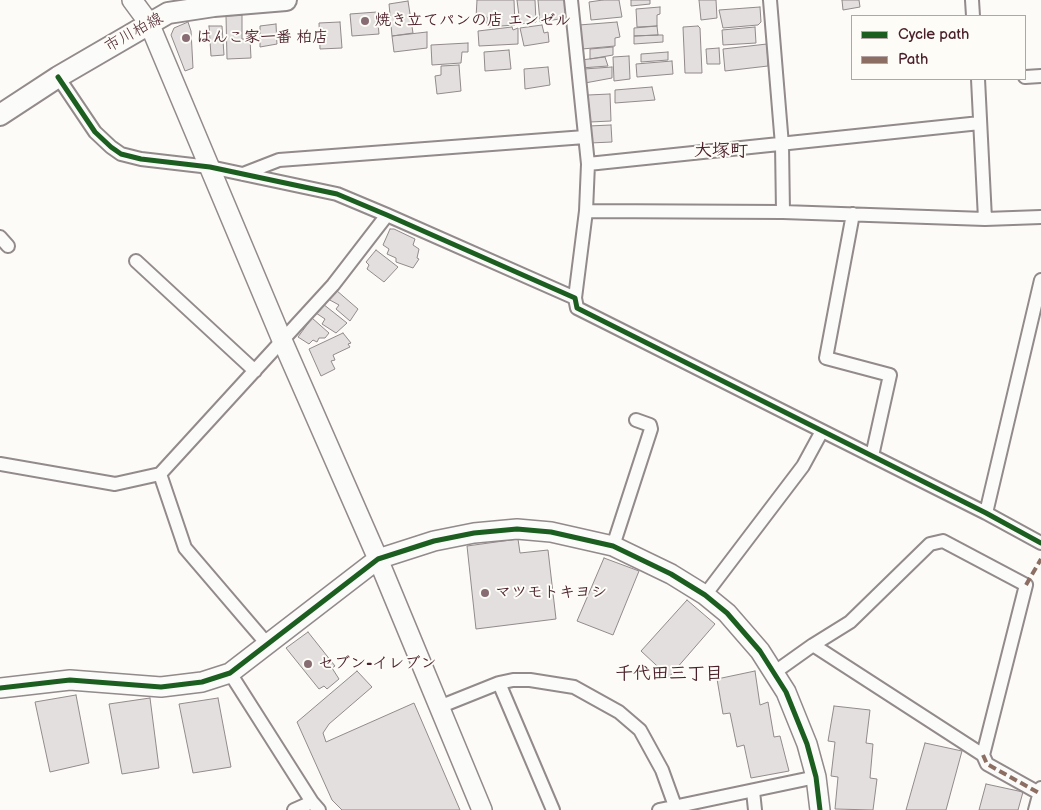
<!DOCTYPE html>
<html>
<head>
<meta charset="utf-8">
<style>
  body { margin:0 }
  #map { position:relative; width:1041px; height:810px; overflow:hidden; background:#fcfbf8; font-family:"Balsamiq Sans",sans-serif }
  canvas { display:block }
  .legend { position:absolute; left:851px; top:15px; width:175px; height:65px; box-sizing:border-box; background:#fdfcf7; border:1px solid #b5a4a5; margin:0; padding:6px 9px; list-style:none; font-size:15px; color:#4a1f2b }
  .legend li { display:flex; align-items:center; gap:10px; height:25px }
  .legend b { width:25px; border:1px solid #b5a4a5 }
</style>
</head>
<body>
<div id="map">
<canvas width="1041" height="810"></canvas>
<ul class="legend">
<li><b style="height:6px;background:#1b5e20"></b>Cycle path</li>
<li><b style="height:6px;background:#8d6e63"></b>Path</li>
</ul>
</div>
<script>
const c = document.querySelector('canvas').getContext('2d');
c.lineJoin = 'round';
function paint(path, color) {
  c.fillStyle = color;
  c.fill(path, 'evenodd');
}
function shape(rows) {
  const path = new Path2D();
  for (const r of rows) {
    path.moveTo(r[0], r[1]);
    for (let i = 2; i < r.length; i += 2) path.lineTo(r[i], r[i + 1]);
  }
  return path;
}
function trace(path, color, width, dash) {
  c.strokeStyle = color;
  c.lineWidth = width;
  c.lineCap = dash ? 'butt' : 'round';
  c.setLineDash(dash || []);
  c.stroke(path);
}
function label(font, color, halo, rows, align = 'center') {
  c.font = font + ' "Balsamiq Sans","Klee One",sans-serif';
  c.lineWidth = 4;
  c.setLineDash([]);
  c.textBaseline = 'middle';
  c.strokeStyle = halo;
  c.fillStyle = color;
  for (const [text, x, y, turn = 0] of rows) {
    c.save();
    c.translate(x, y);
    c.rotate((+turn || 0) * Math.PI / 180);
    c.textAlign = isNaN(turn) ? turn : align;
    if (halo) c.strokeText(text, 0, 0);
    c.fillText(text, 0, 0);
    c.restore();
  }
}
const building = shape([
  [477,0,514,0,515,25,487,27,487,17,476,18,477,0],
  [517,0,535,0,536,22,520,24,517,0],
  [538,0,565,0,566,18,540,22,538,0],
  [603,0,619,0,622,17,591,20,589,2,603,0],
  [631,0,650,0,650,4,631,6,631,0],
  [699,0,716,0,717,18,701,20,699,0],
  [842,0,859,0,860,7,843,10,842,0],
  [408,1,413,33,392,36,389,4,408,1],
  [660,7,660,14,657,15,657,26,637,27,636,9,660,7],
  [760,7,761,22,758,25,723,28,719,10,760,7],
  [377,12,379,34,352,36,350,14,377,12],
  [242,15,242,39,250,39,251,58,227,59,226,16,242,15],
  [188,22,191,31,193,68,185,71,171,35,174,28,188,22],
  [340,22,342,48,320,49,319,23,340,22],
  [617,22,620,37,615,38,615,46,582,49,579,25,617,22],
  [276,24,277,44,260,47,260,26,276,24],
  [542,25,544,33,548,32,549,42,524,46,520,28,542,25],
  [209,26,222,26,224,55,211,56,209,26],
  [657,26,658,35,634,36,634,28,657,26],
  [698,26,700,28,702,73,685,73,683,27,698,26],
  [512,27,513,30,518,28,518,44,479,46,478,31,512,27],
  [755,27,756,43,723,45,722,30,755,27],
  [427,32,427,48,394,52,392,36,427,32],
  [658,35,663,35,663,42,634,44,634,36,658,35],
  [468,43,468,52,462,52,461,63,432,65,431,45,468,43],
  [767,44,768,66,725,71,723,49,767,44],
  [613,47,613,55,590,59,590,49,613,47],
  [719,48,720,64,707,64,706,49,719,48],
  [509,50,511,69,485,71,484,52,509,50],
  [668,52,668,60,641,62,641,54,668,52],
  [629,56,630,79,614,81,613,57,629,56],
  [605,57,608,66,581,68,581,60,605,57],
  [672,61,673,74,637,77,636,64,672,61],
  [459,65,461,91,437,94,435,76,441,75,441,66,459,65],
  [548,67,550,85,525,89,524,69,548,67],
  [612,67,612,78,585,83,584,69,612,67],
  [652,87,655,100,615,103,615,90,652,87],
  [610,94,611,121,590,122,588,95,610,94],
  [611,125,612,142,590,143,589,126,611,125],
  [390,229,394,229,415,239,413,245,419,249,417,258,419,259,413,268,396,262,396,258,387,254,389,249,383,245,390,229],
  [376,250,398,267,384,282,367,269,369,265,366,262,376,250],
  [336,290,358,309,350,321,336,309,339,305,328,299,336,290],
  [323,304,347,323,336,333,322,324,325,319,316,313,323,304],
  [312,318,329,333,325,338,319,338,317,342,313,340,309,344,298,337,312,318],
  [343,333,351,343,348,344,350,347,333,355,335,360,331,361,335,369,321,376,309,349,343,333],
  [518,539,520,553,548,550,556,619,476,629,467,546,518,539],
  [604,558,639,571,613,635,577,621,604,558],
  [687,600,715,624,669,677,641,651,687,600],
  [308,632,335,666,332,668,339,679,327,689,324,686,319,689,286,648,308,632],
  [357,671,372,687,329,724,323,733,326,742,414,703,460,810,342,810,332,800,297,722,357,671],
  [755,671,760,705,768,702,774,737,780,736,789,771,751,778,744,745,737,747,730,713,723,714,717,679,755,671],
  [76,695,89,763,50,772,35,702,76,695],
  [150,698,159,768,122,774,109,704,150,698],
  [218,698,231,767,193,773,179,704,218,698],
  [834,706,870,710,866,743,873,744,870,778,877,779,873,810,835,809,838,777,831,776,835,742,828,741,834,706],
  [925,743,962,751,946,810,906,810,925,743],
  [986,784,1023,792,1018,810,979,810,986,784]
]);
paint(building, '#e2dfde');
trace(building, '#928a8b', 1);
const street = shape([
  [571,0,588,164],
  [770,0,782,145,783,212],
  [972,0,973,16],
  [58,77,95,132,111,147,121,154,141,159,210,167,337,194,387,215,575,298,577,308,986,513,1041,543],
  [1025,77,1041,76],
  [978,79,985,219],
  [243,174,279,160,585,137],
  [586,211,783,212,985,219,1041,217],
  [853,214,826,358,890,375,872,456],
  [0,237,8,246],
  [136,261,255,371],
  [575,298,586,211,588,164,980,123],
  [0,464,115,484,160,474,333,285,387,215],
  [160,474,185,548,268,645],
  [986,513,1041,280],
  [613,546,651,429,650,425,636,420],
  [705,595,803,466,822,431],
  [775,672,813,645,850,622,930,544,943,541,1026,585,983,755,813,645],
  [230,673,312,802,319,810],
  [499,683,553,810],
  [439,707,499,683,513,680,530,680,574,687,619,712,640,730,662,770,675,806],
  [983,755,987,764,1039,793],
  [753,791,755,810],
  [294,810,312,802],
  [659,810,816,777],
  [1035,810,1041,788]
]);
const secondary = shape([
  [132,0,149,23,282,340,378,559,482,810],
  [0,688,70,680,161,687,202,682,230,673,378,559,434,541,474,533,517,529,551,532,613,546,671,574,705,595,727,613,760,651,786,692,807,744,816,777,820,810]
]);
const primary = shape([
  [0,115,58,77,168,13,214,6,286,0]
]);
trace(street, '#928a8b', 16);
trace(secondary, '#928a8b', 22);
trace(primary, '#928a8b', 24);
trace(street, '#fbfbf9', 12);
trace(secondary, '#fbfbf9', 19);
trace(primary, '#fbfbf9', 20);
trace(shape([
  [1026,585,1041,559],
  [983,755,987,764,1039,793]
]), '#8d6e63', 4, [8, 4]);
trace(shape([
  [58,77,95,132,111,147,121,154,141,159,210,167,337,194,387,215,575,298,577,308,986,513,1041,543],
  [0,688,70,680,161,687,202,682,230,673,378,559,434,541,474,533,517,529,551,532,613,546,671,574,705,595,727,613,760,651,786,692,807,744,816,777,820,810]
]), '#1b5e20', 5);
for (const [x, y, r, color] of [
  [365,21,5,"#886c73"],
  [186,38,5,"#886c73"],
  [485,593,5,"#886c73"],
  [308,664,5,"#886c73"]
]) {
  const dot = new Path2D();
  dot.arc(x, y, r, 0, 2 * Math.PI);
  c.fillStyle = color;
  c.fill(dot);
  trace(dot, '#fdfcf7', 2);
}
label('bold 16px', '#4a1f2b', '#fdfcf7', [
  ["焼き立てパンの店 エンゼル",375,21],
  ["はんこ家一番 柏店",196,38],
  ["マツモトキヨシ",495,593],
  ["セブン-イレブン",318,664]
], 'left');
label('16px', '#4a1f2b', '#fdfcf7', [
  ["市川柏線",134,33,-29]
]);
label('bold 18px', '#4a1f2b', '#fdfcf7', [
  ["大塚町",721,151],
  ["千代田三丁目",669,674]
]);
</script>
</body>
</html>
